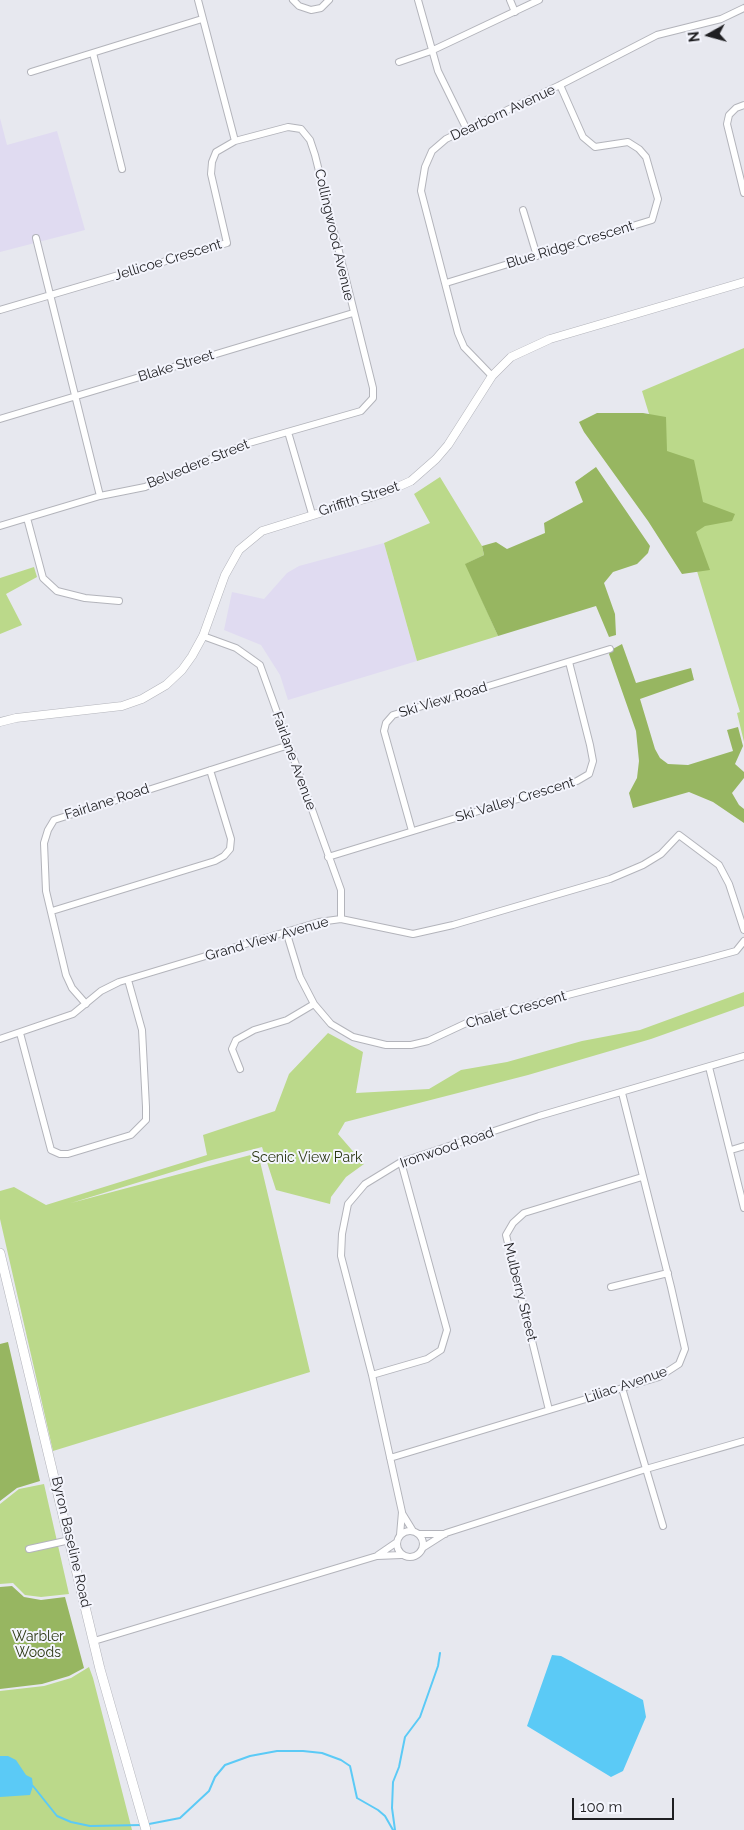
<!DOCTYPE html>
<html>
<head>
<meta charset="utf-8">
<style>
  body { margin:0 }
  #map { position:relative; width:744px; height:1830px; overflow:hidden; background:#e7e8ef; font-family:Raleway,sans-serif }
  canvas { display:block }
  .north { position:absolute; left:684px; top:10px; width:50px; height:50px; -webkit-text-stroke:4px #f4f5fd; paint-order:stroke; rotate:263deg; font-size:14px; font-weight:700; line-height:20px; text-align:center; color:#1f1f22 }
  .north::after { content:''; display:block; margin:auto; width:18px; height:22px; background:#1f1f22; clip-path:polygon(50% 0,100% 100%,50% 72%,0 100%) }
  .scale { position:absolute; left:572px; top:1798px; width:102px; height:22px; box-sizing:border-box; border:2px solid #1f1f22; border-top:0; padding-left:6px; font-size:15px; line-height:18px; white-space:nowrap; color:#1f1f22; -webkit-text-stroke:4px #f4f5fd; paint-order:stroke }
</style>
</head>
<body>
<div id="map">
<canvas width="744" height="1830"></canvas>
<div class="north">N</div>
<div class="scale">100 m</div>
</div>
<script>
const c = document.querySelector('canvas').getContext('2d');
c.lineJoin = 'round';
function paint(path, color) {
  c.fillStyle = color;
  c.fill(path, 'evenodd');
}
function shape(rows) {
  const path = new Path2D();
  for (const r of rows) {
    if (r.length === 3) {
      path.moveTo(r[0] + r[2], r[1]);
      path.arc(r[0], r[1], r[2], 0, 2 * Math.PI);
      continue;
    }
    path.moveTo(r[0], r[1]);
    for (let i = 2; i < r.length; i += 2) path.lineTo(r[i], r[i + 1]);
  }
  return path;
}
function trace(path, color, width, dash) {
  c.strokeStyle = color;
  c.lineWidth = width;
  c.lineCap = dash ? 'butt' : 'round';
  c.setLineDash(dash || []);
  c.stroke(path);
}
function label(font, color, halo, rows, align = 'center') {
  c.font = font + ' Raleway,sans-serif';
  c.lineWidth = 4;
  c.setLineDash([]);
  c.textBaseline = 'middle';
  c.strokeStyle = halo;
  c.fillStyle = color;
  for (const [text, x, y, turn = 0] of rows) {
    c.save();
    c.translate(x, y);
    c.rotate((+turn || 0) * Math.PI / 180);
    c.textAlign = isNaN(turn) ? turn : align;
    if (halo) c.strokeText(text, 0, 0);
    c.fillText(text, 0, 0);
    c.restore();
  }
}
paint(shape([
  [0,118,7,145,57,131,85,230,0,252],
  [384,543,417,661,288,700,280,675,261,645,224,630,232,592,264,599,287,573,299,566]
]), '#e0dbf1');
paint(shape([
  [744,348,744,742,737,713,740,712,642,391],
  [440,477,482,546,484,555,466,564,498,636,417,661,384,543,430,523,414,494],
  [34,567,37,577,6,594,22,625,0,634,0,578],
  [744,992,744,1006,651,1039,528,1075,345,1122,338,1134,364,1164,346,1177,331,1197,330,1204,276,1190,262,1147,208,1161,71,1203,258,1153,310,1372,53,1451,0,1219,0,1191,14,1187,46,1205,207,1155,203,1135,275,1111,289,1074,328,1033,363,1052,356,1093,429,1089,461,1070,507,1062,582,1041,640,1030],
  [44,1484,69,1594,41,1597,25,1595,13,1583,0,1584,0,1504,19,1489],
  [89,1667,93,1678,132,1830,0,1830,0,1691,44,1686,71,1678]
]), '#bbd98a');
paint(shape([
  [597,413,643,413,666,417,667,451,694,460,703,502,735,514,732,521,705,526,696,532,710,570,682,574,648,521,584,432,579,422],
  [596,467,650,546,648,553,637,564,613,572,604,583,615,614,616,635,609,637,596,606,498,636,465,564,484,555,482,546,496,542,507,549,545,533,544,523,583,502,575,482],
  [622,644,636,683,691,668,694,680,640,699,655,749,660,758,668,764,688,765,733,751,727,730,738,727,743,746,735,764,744,772,744,778,732,793,739,805,744,809,744,823,713,802,689,792,633,808,629,793,637,778,639,761,636,731,609,654,611,650],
  [8,1342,40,1481,17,1488,0,1501,0,1344],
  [12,1586,24,1597,41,1600,65,1597,84,1668,69,1676,42,1684,0,1689,0,1587]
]), '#97b661');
paint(shape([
  [552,1655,561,1656,643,1700,646,1717,623,1771,611,1777,527,1726],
  [0,1756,8,1756,16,1760,26,1775,32,1778,33,1786,30,1795,0,1797]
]), '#5bcaf6');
trace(shape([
  [33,1786,57,1816,71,1822,90,1826,142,1825],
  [149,1824,180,1818,209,1791,215,1777,225,1765,250,1756,277,1751,303,1751,322,1753,341,1760,350,1766,357,1798,378,1810,385,1816,393,1830],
  [395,1830,392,1808,393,1782,399,1767,405,1737,420,1717,438,1666,440,1653]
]), '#5bcaf6', 2);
const minor = shape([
  [198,0,235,141],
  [293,0,299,6,311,10,321,8,329,0],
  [418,0,438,71,467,130],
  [510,0,515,12],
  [93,53,122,169],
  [399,62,431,51,539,0],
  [31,72,202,19],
  [744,105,736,108,729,115,727,124,744,193],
  [523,210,537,256],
  [36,238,100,496],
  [446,283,652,220,658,199,646,157,639,149,628,142,595,147,583,137,560,85],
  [0,310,227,243,211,174,212,162,216,152,235,141,288,127,301,129,310,140,315,155,373,388,373,398,361,411,249,443,145,487,100,496,0,526],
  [492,376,464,347,458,333,421,191,425,167,432,151,446,139,560,85,657,35,721,19,744,8],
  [0,419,353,313],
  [288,432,312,514],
  [27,518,43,578,57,591,85,598,119,601],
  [203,636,236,648,260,665,341,890,341,919],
  [412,831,384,731,386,723,393,715,610,649],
  [328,857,577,781,589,774,593,761,590,745,569,662],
  [52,911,215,861,224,856,230,849,231,839,210,770],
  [286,931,300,977,314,1004,331,1024,353,1037,386,1045,411,1045,428,1041,475,1019,703,960,736,951,744,941],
  [86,1004,72,988,66,975,46,891,44,843,48,830,54,820,289,745],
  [20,1033,51,1150,60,1154,68,1154,131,1135,146,1120,146,1107,142,1030,128,980],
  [0,1039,73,1014,101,991,119,982,319,922,341,919,413,934,453,925,610,879,643,865,661,854,679,835,719,865,729,884,744,930],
  [709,1067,744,1208],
  [240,1069,232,1049,236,1040,254,1030,287,1020,314,1004],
  [731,1150,744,1146],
  [611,1287,668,1273],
  [372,1375,427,1359,441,1350,447,1330,401,1162],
  [622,1388,663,1526],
  [549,1410,506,1235,513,1223,524,1213,642,1177],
  [390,1458,659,1377,679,1364,685,1349,671,1287,622,1093],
  [402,1513,413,1531],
  [410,1544,13],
  [420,1534,445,1534],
  [400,1535,402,1512,372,1375,341,1256,342,1234,348,1204,365,1184,401,1162,539,1116,744,1056],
  [424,1547,446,1533,646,1469,744,1441],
  [29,1549,70,1540],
  [378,1555,397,1542],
  [94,1641,377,1556,401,1555]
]);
const tertiary = shape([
  [0,722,16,718,122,706,142,699,166,685,182,670,192,656,203,636,225,575,239,550,262,531,384,493,411,481,436,459,448,445,492,376,511,357,550,339,744,282]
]);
const secondary = shape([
  [0,1253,100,1669,146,1830]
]);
trace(minor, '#b3b4bb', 8);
trace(tertiary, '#b3b4bb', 9);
trace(secondary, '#b3b4bb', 10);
trace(minor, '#fff', 6);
trace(tertiary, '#fff', 8);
trace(secondary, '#fff', 9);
label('14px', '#1f1f22', '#f4f5fd', [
  ["Dearborn Avenue",503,113,-25],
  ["Collingwood Avenue",334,235,77],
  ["Blue Ridge Crescent",570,245,-17],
  ["Jellicoe Crescent",168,260,-17],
  ["Blake Street",176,366,-17],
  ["Belvedere Street",198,464,-22],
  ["Griffith Street",359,499,-18],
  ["Ski View Road",443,700,-17],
  ["Fairlane Avenue",294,761,70],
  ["Ski Valley Crescent",515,800,-17],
  ["Fairlane Road",107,802,-18],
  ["Grand View Avenue",267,939,-16],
  ["Chalet Crescent",516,1010,-16],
  ["Ironwood Road",447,1148,-19],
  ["Mulberry Street",520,1292,76],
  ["Liliac Avenue",626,1385,-19],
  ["Byron Baseline Road",71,1542,77]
]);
label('14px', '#2b3713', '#f4f5fd', [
  ["Scenic View Park",307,1158],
  ["Warbler",38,1637],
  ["Woods",38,1653]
]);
</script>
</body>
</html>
